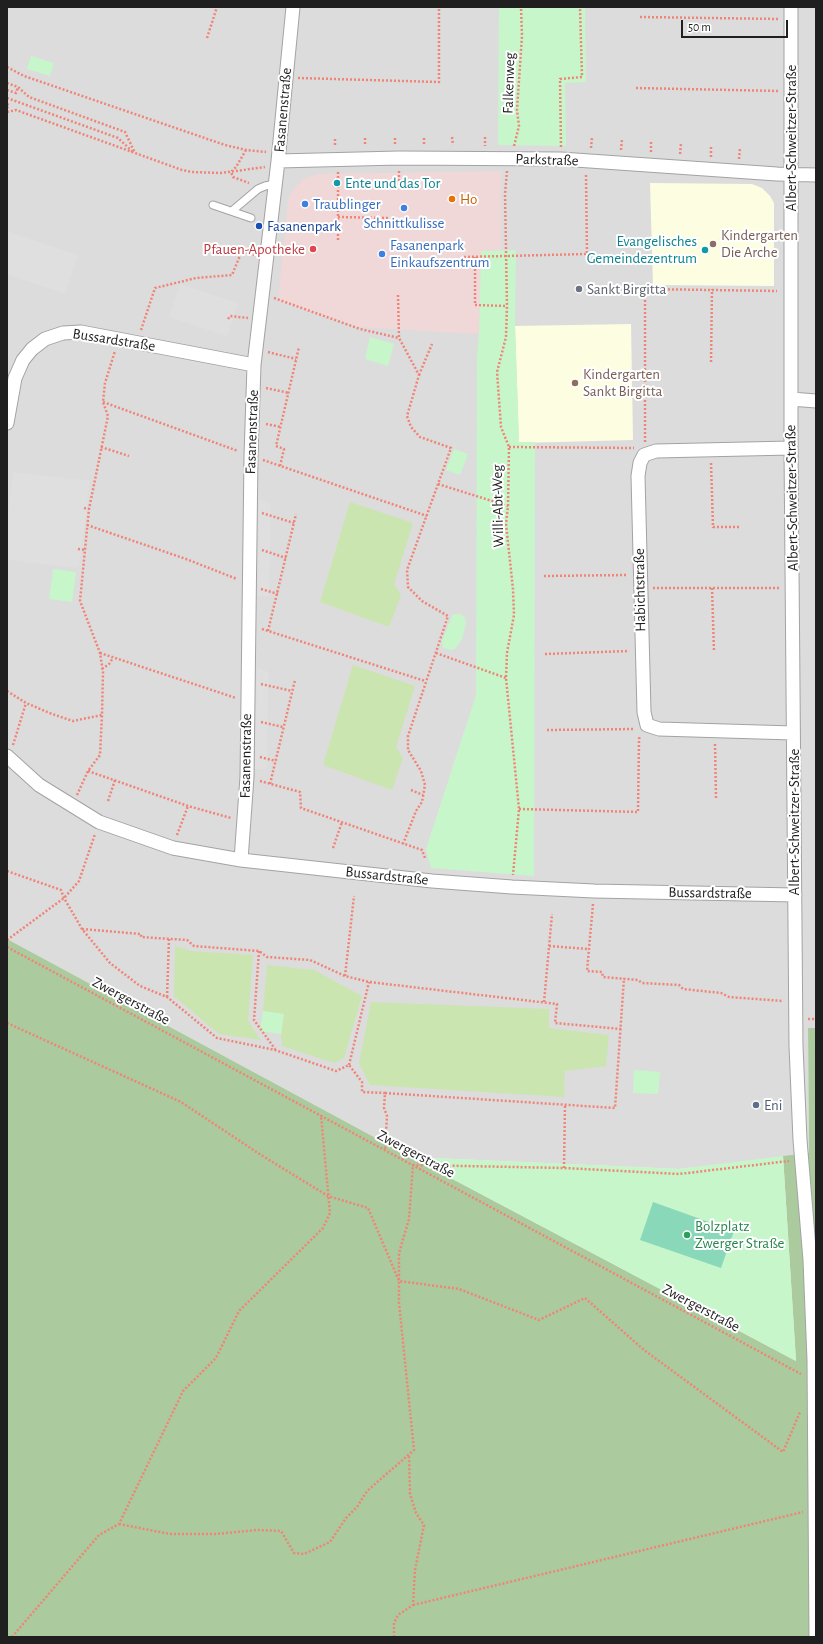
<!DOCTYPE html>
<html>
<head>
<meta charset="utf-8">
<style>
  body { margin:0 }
  #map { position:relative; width:823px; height:1644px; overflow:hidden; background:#efece6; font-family:"Alegreya Sans",sans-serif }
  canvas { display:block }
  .frame { position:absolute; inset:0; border:8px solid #1f1f1f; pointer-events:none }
  .scale { position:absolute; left:681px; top:20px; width:107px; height:18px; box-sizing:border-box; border:2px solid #1f1f1f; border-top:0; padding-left:5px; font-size:12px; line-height:14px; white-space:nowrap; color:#1f1f1f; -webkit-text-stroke:3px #fff; paint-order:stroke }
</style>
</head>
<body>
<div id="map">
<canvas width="823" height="1644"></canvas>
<div class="frame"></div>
<div class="scale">50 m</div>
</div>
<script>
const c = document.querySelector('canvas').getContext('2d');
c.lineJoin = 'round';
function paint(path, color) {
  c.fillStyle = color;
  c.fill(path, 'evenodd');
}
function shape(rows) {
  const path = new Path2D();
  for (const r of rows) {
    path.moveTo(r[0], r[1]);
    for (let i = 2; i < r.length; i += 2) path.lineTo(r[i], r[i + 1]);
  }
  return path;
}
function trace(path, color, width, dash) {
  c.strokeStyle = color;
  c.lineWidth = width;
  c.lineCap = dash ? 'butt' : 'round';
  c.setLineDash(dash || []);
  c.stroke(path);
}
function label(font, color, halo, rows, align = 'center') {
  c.font = font + ' "Alegreya Sans",sans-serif';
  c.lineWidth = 4;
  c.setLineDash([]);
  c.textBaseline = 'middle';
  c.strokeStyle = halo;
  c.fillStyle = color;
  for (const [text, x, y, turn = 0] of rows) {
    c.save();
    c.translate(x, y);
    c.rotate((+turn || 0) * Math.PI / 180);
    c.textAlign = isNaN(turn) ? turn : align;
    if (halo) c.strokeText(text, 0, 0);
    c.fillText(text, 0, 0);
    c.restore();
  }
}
paint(shape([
  [7,7,816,7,816,1028,808,1028,809,1154,679,1169,411,1157,7,939]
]), '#dddcdc');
paint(shape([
  [501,171,501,251,481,252,479,334,359,327,278,301,288,199,294,189,303,179,317,174]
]), '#efd8d7');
paint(shape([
  [650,183,752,184,762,188,770,196,774,203,774,286,653,285],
  [631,324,633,440,519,443,515,326]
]), '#fdfde2');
paint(shape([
  [350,502,413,523,394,584,401,595,389,627,320,602],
  [353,665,415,686,396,747,403,758,392,790,323,765],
  [175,946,191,951,253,955,248,1021,261,1040,219,1034,174,996],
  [267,965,314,970,362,996,344,1058,334,1063,282,1046,281,1034,284,1014,263,1011],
  [371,1002,549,1009,549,1028,609,1035,606,1066,565,1071,564,1097,370,1085,359,1063]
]), '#cae5b0');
paint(shape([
  [7,939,411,1157,796,1361,783,1156,809,1153,808,1028,816,1028,816,1637,7,1637]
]), '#abcb9e');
paint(shape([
  [499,7,585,7,586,82,565,83,566,146,498,145],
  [31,56,54,63,50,76,27,69],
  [516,250,515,326,519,442,535,442,534,876,431,868,426,849,476,695,477,357,479,334,481,251],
  [370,337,394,344,388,366,365,359],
  [454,449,468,454,460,475,446,470],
  [53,569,76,572,72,602,49,599],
  [453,614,460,614,465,617,466,624,462,639,455,649,451,650,443,648,442,641],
  [263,1011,284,1014,281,1034,260,1031],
  [634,1070,660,1072,658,1094,633,1093],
  [783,1156,796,1361,411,1157,679,1169]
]), '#c7f6cb');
paint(shape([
  [653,1202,734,1231,721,1268,640,1240]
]), '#8ad8ba');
paint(shape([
  [7,231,78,255,65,294,7,274],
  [180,284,238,303,227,336,169,317],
  [13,472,90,481,79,568,7,560,7,523],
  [259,499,271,504,269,596,258,596],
  [257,667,268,672,267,769,255,769]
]), '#dfdfdf');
const service = shape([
  [213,205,251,218],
  [232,211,258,189,265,186,275,184]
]);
const minor = shape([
  [791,7,791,448,796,1046,800,1140,810,1260,814,1360,816,1637],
  [278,161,399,158,561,159,777,174,816,175],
  [791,399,816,401],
  [7,423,15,378,23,360,32,349,45,339,63,333,81,332,254,365],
  [791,448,656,451,644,455,640,463,638,476,644,712,647,725,659,729,793,733],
  [7,756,39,785,99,822,173,848,241,860,432,881,512,887,594,891,795,895],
  [241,860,247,777,251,456,254,365,278,161,293,7]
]);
trace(service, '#a3a3a3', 9);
trace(minor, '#a3a3a3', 15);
trace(shape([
  [640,17,779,19],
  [207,38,217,7],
  [7,67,24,76,225,145,246,150,266,152],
  [298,78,439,82,439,7],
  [7,83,18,87,29,97,125,132,135,153],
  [636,88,778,91],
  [7,90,16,93,18,87],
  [7,98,118,138,133,152],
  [7,104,9,105,7,108],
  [7,112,16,110,182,170,192,172,221,173,265,167],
  [452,137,453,145],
  [485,137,485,146],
  [365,138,365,146],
  [395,138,395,145],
  [424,138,424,145],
  [335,139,335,146],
  [514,146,519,126,517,110,522,36,521,7],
  [561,147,560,79,582,77,580,7],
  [591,148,592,137],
  [246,150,236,167,231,172,233,177,249,183],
  [621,150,622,139],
  [651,152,651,141],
  [680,154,681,143],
  [711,157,711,145],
  [739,159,740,148],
  [507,171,505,194,507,306,506,337,497,372,501,427,509,447,508,506,506,524,513,589,514,615,507,653,506,678,519,809,513,875],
  [338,172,338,179],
  [399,181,399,170],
  [338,186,338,241],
  [338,217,390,218],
  [279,254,291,255],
  [464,257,587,254,586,174],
  [475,257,475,305,507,306],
  [398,295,399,338,419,375,407,416,411,427,420,437,451,448,407,570,408,587,422,601,448,616,408,736,408,750,421,771,425,785,422,802,416,811,403,844],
  [274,298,360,329,399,338],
  [228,319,230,316,248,318],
  [141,330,155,288,196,278,232,275,242,251,254,255],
  [268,352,296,359],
  [711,362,712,289],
  [419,375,432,344],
  [266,388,289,393],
  [103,402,238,451],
  [266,424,281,427],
  [645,442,645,289,777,291],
  [101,447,129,456],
  [509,447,634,448],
  [263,460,427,516],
  [711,463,713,527,740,527],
  [280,466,284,449,276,446,299,347],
  [438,484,508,506],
  [84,508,89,509],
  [262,513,294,523],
  [87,525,186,559,237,579],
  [78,549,85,550],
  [262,550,286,558],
  [544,576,627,575],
  [653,588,780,588],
  [712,588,714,652],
  [261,589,278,594],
  [262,629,425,681],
  [268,631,296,514],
  [100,653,236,698],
  [436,653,506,678],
  [545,654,629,651],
  [102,669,109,664,113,658],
  [261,684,292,691],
  [7,691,26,703,52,714,73,721,102,715],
  [261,722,283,727],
  [547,730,635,729],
  [715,744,716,799],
  [13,745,26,703],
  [260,757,276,761],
  [88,771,188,806,231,818],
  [260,781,300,792,301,808,422,850,425,858],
  [270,784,295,680],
  [411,790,423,795],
  [77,795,88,771,100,755,102,715,103,672,100,653,80,601,89,509,108,416,103,402,105,383,115,351],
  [108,801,115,780],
  [519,809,638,812,639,739,640,736],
  [177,835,188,806],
  [333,848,342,822],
  [7,871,61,890,64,898,82,929,110,963,140,986,167,997,217,1038,275,1050,336,1071,349,1065,362,1082,362,1092,385,1093,384,1108,387,1116,385,1150],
  [593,904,587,971,602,972,603,977,638,980,642,983,679,985,683,989,721,993,729,997,783,1001],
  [82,929,141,934,141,937,187,940,194,946,259,951,267,957,310,960,345,976,369,982,557,1004,555,1023,621,1029],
  [7,940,64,898,79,881,95,834],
  [549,946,588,949],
  [7,947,801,1374],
  [259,951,254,1020,275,1049],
  [345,976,354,896],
  [167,997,169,939],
  [544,1002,552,914],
  [808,1019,816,1019],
  [7,1023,181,1102,261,1155,328,1196,368,1208,399,1281,459,1289,539,1320,585,1298,644,1350,783,1452,800,1412],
  [349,1065,369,982],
  [385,1093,615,1108,624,978],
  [564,1168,565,1105],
  [119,1524,170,1534,216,1534,257,1530,281,1531,294,1553,304,1554,330,1542,346,1518,357,1507,367,1491,414,1450,399,1303,399,1253,409,1219,413,1165,564,1168,679,1174,789,1161],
  [413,1605,803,1512],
  [12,1637,99,1535,119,1524,183,1391,216,1358,239,1311,323,1228,330,1213,321,1115],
  [394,1637,394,1623,398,1615,413,1605,415,1570,424,1525,416,1513,410,1494,409,1455]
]), '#ef8477', 2.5, [2, 2]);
trace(service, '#fff', 7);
trace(minor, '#fff', 13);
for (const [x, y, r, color] of [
  [337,183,4,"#0f9aa8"],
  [452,199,4,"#e8710a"],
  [305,204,4,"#3f7fe0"],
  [404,208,4,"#3f7fe0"],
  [259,226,4,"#1a4fb4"],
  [713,244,4,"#8d6e63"],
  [313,249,4,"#e0444e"],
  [705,250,4,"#0f9aa8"],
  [382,254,4,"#3f7fe0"],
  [579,289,4,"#6b7280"],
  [575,383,4,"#8d6e63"],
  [756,1105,4,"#5c6f8a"],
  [687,1235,4,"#2e9e5b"]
]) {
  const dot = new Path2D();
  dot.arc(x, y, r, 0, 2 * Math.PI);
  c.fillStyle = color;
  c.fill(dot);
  trace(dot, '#fff', 1.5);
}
label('15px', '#1f1f1f', '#fff', [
  ["Falkenweg",509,83,-88],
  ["Fasanenstraße",283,110,-85],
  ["Albert-Schweitzer-Straße",791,138,-90],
  ["Parkstraße",547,160,2],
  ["Bussardstraße",114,340,9],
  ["Fasanenstraße",252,432,-88],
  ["Albert-Schweitzer-Straße",792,498,-91],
  ["Willi-Abt-Weg",498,506,-91],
  ["Habichtstraße",640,590,-91],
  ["Fasanenstraße",246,756,-89],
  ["Albert-Schweitzer-Straße",794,822,-90],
  ["Bussardstraße",387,876,6],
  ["Bussardstraße",710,893,1],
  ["Zwergerstraße",131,1001,28],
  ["Zwergerstraße",416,1154,28],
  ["Zwergerstraße",701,1308,28]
]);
label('15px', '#0d838f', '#fff', [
  ["Ente und das Tor",345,183],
  ["Evangelisches",697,241,"right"],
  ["Gemeindezentrum",697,258,"right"]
], 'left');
label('15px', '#c56008', '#fff', [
  ["Ho",460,199]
], 'left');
label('15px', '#366cbe', '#fff', [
  ["Traublinger",313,204],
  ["Schnittkulisse",404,223,"center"],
  ["Fasanenpark",390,245],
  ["Einkaufszentrum",390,262]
], 'left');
label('15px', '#164399', '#fff', [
  ["Fasanenpark",267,226]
], 'left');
label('15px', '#785e54', '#fff', [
  ["Kindergarten",721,235],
  ["Die Arche",721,252],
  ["Kindergarten",583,374],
  ["Sankt Birgitta",583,391]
], 'left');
label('15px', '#be3a42', '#fff', [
  ["Pfauen-Apotheke",305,249]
], 'right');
label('15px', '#5b616d', '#fff', [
  ["Sankt Birgitta",587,289]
], 'left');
label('15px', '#4e5e75', '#fff', [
  ["Eni",764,1105]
], 'left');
label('15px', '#27864d', '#fff', [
  ["Bolzplatz",695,1226],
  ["Zwerger Straße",695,1243]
], 'left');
</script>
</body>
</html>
